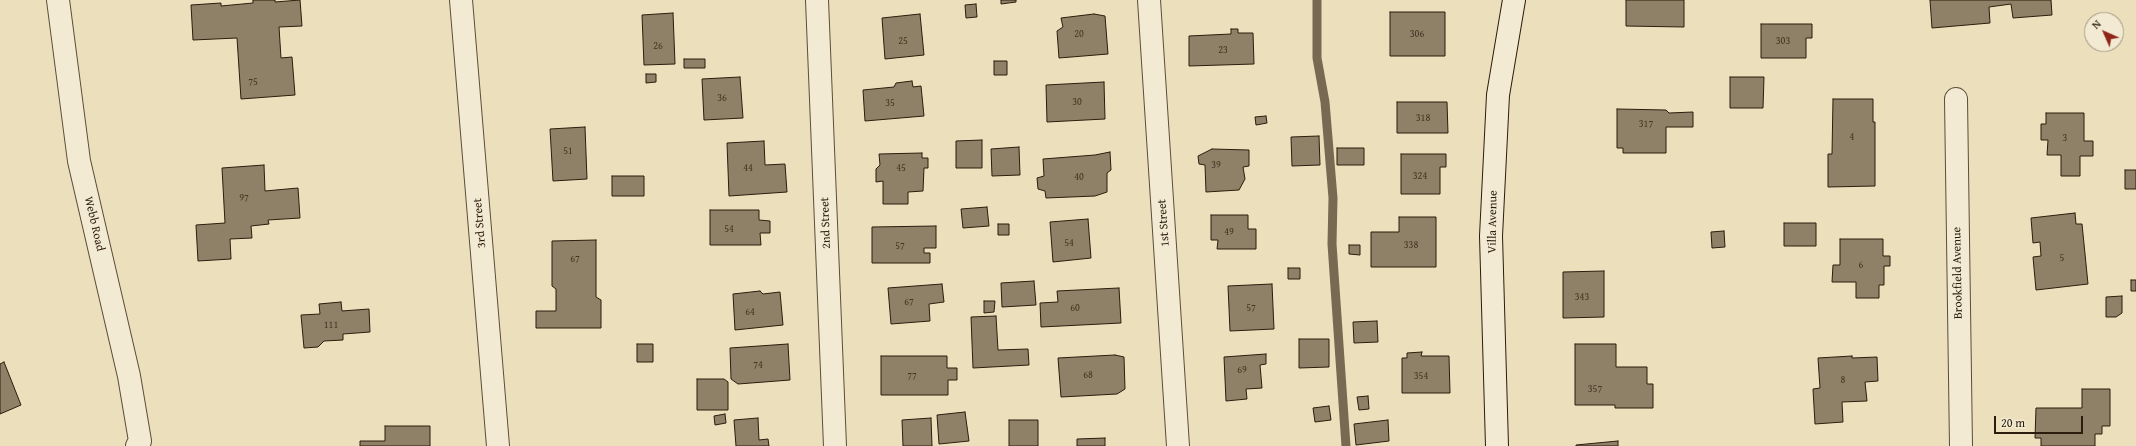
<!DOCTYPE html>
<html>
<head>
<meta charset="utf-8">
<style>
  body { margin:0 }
  #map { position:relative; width:2136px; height:446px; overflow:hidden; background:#ebdfbc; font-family:"Gentium Book Plus",serif }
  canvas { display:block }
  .north { position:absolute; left:2084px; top:12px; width:40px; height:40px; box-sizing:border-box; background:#f2ead3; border:1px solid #a39884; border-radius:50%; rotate:315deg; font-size:11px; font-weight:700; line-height:16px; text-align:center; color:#2c1c0d }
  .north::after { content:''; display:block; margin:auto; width:14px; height:18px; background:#8f2418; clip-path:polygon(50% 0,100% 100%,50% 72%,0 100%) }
  .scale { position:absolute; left:1994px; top:416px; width:89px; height:18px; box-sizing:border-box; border:2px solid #2c1c0d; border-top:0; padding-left:5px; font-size:12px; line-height:14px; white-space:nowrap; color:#2c1c0d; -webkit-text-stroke:3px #f2ead3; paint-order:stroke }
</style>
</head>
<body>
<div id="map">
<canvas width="2136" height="446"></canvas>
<div class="north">N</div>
<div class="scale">20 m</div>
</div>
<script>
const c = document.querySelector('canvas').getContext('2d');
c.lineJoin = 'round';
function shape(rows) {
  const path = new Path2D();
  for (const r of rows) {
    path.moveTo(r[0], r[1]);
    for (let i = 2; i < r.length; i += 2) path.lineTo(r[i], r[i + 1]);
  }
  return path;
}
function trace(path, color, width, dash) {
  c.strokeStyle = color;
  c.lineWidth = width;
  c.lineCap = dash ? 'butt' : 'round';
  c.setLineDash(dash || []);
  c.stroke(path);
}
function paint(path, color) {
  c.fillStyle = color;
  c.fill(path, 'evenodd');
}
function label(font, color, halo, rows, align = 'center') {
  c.font = font + ' "Gentium Book Plus",serif';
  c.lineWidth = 3;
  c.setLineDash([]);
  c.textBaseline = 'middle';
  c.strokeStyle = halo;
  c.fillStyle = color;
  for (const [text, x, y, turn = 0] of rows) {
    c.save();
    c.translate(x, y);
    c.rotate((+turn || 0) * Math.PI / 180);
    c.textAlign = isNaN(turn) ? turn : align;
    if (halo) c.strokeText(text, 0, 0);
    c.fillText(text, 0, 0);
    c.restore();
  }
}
trace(shape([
  [1317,0,1317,58,1325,102,1333,198,1332,244,1346,446]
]), '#786952', 9);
const building = shape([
  [253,0,275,0,275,2,300,0,302,26,279,27,281,58,292,57,295,95,241,99,237,38,193,40,191,5,221,3,221,6,253,3,253,0],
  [1001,0,1016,0,1016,2,1001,4,1001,0],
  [1626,0,1684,0,1684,27,1626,26,1626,0],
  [1930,0,2051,0,2052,15,2013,18,2011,4,1989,7,1990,23,1932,28,1930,0],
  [976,4,977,17,966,18,965,5,976,4],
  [1390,12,1445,12,1445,56,1390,56,1390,12],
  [673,13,675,64,644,65,642,15,673,13],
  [920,14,924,55,885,59,882,18,920,14],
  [1094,14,1105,16,1108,54,1059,58,1057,31,1063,27,1061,18,1094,14],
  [1761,24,1812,24,1812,38,1806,38,1806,58,1761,58,1761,24],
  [1231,29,1238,29,1238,33,1253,33,1254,64,1189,66,1189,36,1231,34,1231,29],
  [684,59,705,59,705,68,684,68,684,59],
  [994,61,1007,61,1007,75,994,75,994,61],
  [646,74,656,74,656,82,646,83,646,74],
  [740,77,743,118,704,120,702,79,740,77],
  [1730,77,1764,77,1763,108,1730,108,1730,77],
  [912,81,913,87,921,86,924,116,865,121,863,90,894,87,896,83,912,81],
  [1104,82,1105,119,1047,122,1046,85,1104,82],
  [1833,99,1873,99,1873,122,1875,122,1875,186,1828,187,1828,154,1832,154,1833,99],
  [1397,102,1447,102,1448,133,1397,133,1397,102],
  [1617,109,1666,110,1669,113,1693,112,1693,127,1666,127,1666,153,1623,153,1623,148,1617,148,1617,109],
  [2046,113,2084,113,2084,141,2093,141,2093,156,2080,156,2080,176,2061,176,2061,155,2047,155,2048,140,2041,140,2041,124,2046,124,2046,113],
  [1266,116,1267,123,1256,125,1255,117,1266,116],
  [585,127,587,179,553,181,550,129,585,127],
  [1319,136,1320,165,1292,166,1291,137,1319,136],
  [982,140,982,168,956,168,956,141,982,140],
  [764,141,765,165,785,164,787,192,729,196,727,143,764,141],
  [1019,147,1020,175,992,176,991,149,1019,147],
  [1337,148,1364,148,1364,165,1337,165,1337,148],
  [1212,149,1249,150,1249,166,1243,167,1245,179,1239,190,1206,192,1205,165,1199,164,1198,156,1212,149],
  [1110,152,1111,170,1107,173,1107,192,1095,196,1046,198,1045,191,1038,189,1037,178,1044,176,1043,159,1095,155,1110,152],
  [922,153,922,158,928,158,928,168,924,168,923,191,908,192,908,204,883,204,883,181,876,182,876,169,880,165,879,154,922,153],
  [1401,154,1446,154,1446,167,1440,167,1440,194,1401,194,1401,154],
  [264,165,265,191,298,188,300,218,268,220,269,224,251,226,252,238,230,239,231,259,198,261,196,225,225,223,222,168,264,165],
  [2125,170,2136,170,2136,189,2125,189,2125,170],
  [612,176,644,176,644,196,612,196,612,176],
  [987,207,989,226,963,228,961,209,987,207],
  [710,210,759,210,759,220,770,221,770,233,760,233,761,245,710,245,710,210],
  [2075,213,2076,224,2082,224,2088,284,2036,290,2033,257,2041,256,2040,242,2033,243,2031,218,2075,213],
  [1211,215,1248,215,1248,229,1256,229,1256,249,1217,249,1218,240,1211,240,1211,215],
  [1399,217,1436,217,1436,267,1371,267,1371,232,1399,232,1399,217],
  [1088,219,1091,258,1053,262,1050,222,1088,219],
  [1784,223,1816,223,1816,246,1784,246,1784,223],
  [998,224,1009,224,1009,235,998,235,998,224],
  [936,226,936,248,924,248,924,253,930,253,930,263,872,263,872,227,936,226],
  [1724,231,1725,247,1712,248,1711,232,1724,231],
  [1840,239,1883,239,1883,256,1890,256,1890,266,1884,266,1884,285,1879,285,1879,298,1856,298,1856,282,1832,282,1833,265,1840,265,1840,239],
  [596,240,596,297,601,300,601,328,536,328,536,311,556,311,556,289,552,286,552,241,596,240],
  [1349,245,1360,245,1360,255,1349,254,1349,245],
  [1288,268,1300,268,1300,279,1288,279,1288,268],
  [1604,271,1604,317,1563,318,1563,272,1604,271],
  [2131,280,2136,280,2136,291,2131,291,2131,280],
  [1034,281,1036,305,1002,307,1001,283,1034,281],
  [942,284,944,302,929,304,930,321,891,324,888,288,942,284],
  [1272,284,1274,329,1230,331,1228,286,1272,284],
  [1119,288,1121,323,1041,327,1040,303,1058,302,1057,291,1119,288],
  [760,291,763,294,780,292,783,325,735,330,733,294,760,291],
  [2122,296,2122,313,2116,317,2106,317,2106,297,2122,296],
  [984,301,995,301,994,312,984,313,984,301],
  [341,302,342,311,369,309,370,332,343,334,343,340,324,341,318,347,304,348,301,315,320,314,319,304,341,302],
  [996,316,998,350,1028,349,1029,365,973,368,971,317,996,316],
  [1377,321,1378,342,1354,343,1353,322,1377,321],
  [1299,339,1329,339,1329,367,1299,368,1299,339],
  [637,344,653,344,653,362,637,362,637,344],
  [788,344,790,380,738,384,731,379,730,348,788,344],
  [1575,344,1616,344,1616,367,1647,367,1647,384,1653,384,1653,408,1615,408,1615,405,1575,405,1575,344],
  [1422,352,1421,356,1449,356,1450,393,1402,393,1402,358,1407,358,1407,353,1422,352],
  [1266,354,1266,364,1260,365,1262,388,1246,389,1247,399,1226,401,1224,357,1266,354],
  [1115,355,1124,357,1125,389,1117,394,1061,397,1058,358,1115,355],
  [881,356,947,356,947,368,957,368,957,380,948,380,948,395,881,395,881,356],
  [1852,356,1852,358,1877,357,1878,381,1865,382,1867,401,1842,402,1843,422,1815,424,1813,389,1820,388,1818,358,1852,356],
  [4,362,21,405,0,414,0,364,4,362],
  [697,379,724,379,728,382,728,410,697,410,697,379],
  [2082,389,2110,389,2110,426,2102,426,2102,434,2095,434,2095,446,2041,446,2041,438,2035,438,2036,408,2082,408,2082,389],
  [1368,396,1369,409,1359,410,1357,397,1368,396],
  [1329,406,1331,420,1315,422,1313,408,1329,406],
  [965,412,969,441,939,444,937,415,965,412],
  [725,414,726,423,715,425,714,416,725,414],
  [758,418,759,440,768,439,769,446,736,446,734,420,758,418],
  [931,418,932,446,903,446,902,420,931,418],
  [1009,420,1038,420,1038,446,1009,446,1009,420],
  [1388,420,1389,441,1356,445,1354,424,1388,420],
  [385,426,430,426,430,446,360,446,360,441,385,441,385,426],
  [1105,438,1105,446,1077,446,1077,439,1105,438],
  [1618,441,1618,446,1576,446,1576,445,1618,441]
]);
paint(building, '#8f8168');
trace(building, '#2c1c0d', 1);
const street = shape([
  [58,0,79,161,129,376,140,441,137,446],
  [461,0,498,446],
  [817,0,835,446],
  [1149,0,1178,446],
  [1956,99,1961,446]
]);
const secondary = shape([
  [1497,446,1491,236,1498,95,1514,0]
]);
trace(street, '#5c4d39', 24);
trace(secondary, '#2c1c0d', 24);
trace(street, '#f2ead3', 22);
trace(secondary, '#f2ead3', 22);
label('10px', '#453524', null, [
  ["20",1079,34],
  ["306",1417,34],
  ["25",903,41],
  ["303",1783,41],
  ["26",658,46],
  ["23",1223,50],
  ["75",253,82],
  ["36",722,98],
  ["30",1077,102],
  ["35",890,103],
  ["318",1423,118],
  ["317",1646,124],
  ["4",1852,137],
  ["3",2065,138],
  ["51",568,151],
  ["39",1216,165],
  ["44",748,168],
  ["45",901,168],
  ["324",1420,176],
  ["40",1079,177],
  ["97",244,198],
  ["54",729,229],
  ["49",1229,232],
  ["54",1069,243],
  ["338",1411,245],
  ["57",900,246],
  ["5",2062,258],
  ["67",575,259],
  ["6",1861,265],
  ["343",1582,297],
  ["67",909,302],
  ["60",1075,308],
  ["57",1251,308],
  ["64",750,312],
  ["111",331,325],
  ["74",758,365],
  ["69",1242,370],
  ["68",1088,375],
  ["77",912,376],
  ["354",1421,376],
  ["8",1843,380],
  ["357",1595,389]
]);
label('12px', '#2c1c0d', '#f2ead3', [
  ["Villa Avenue",1493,222,-89],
  ["3rd Street",480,223,-95],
  ["2nd Street",826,223,-92],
  ["1st Street",1164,223,-94],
  ["Webb Road",94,224,77],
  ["Brookfield Avenue",1958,273,-91]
]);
</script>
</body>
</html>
